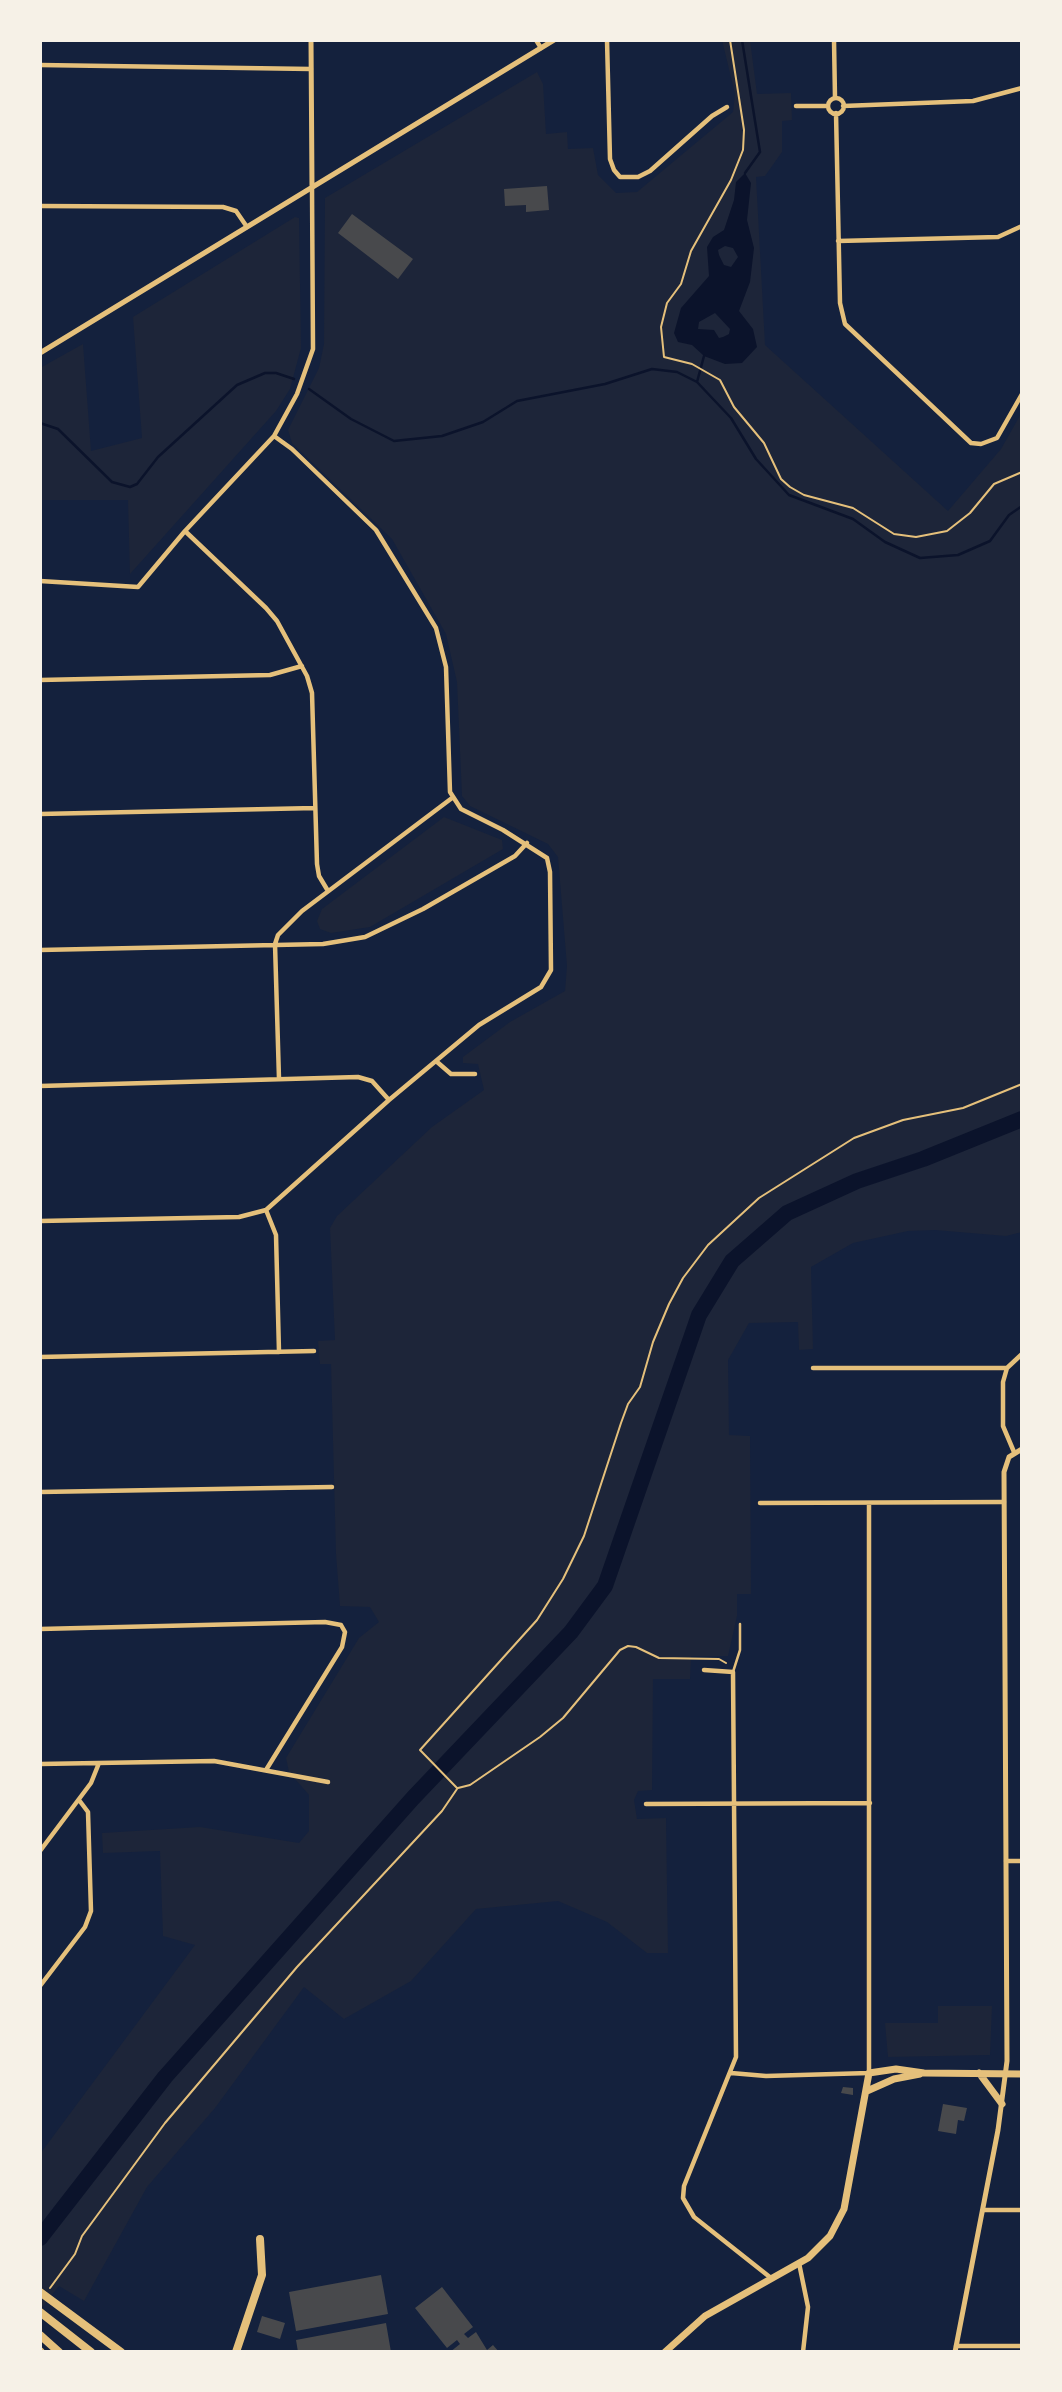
<!DOCTYPE html>
<html>
<head>
<meta charset="utf-8">
<style>
  body { margin:0 }
  #map { position:relative; width:1062px; height:2392px; overflow:hidden; background:#14213d; font-family:"Roboto Serif",serif }
  canvas { display:block }
  .frame { position:absolute; inset:0; border:42px solid #f6f1e7; pointer-events:none }
</style>
</head>
<body>
<div id="map">
<canvas width="1062" height="2392"></canvas>
<div class="frame"></div>
</div>
<script>
const c = document.querySelector('canvas').getContext('2d');
c.lineJoin = 'round';
function paint(path, color) {
  c.fillStyle = color;
  c.fill(path, 'evenodd');
}
function shape(rows) {
  const path = new Path2D();
  for (const r of rows) {
    if (r.length === 3) {
      path.moveTo(r[0] + r[2], r[1]);
      path.arc(r[0], r[1], r[2], 0, 2 * Math.PI);
      continue;
    }
    path.moveTo(r[0], r[1]);
    for (let i = 2; i < r.length; i += 2) path.lineTo(r[i], r[i + 1]);
  }
  return path;
}
function trace(path, color, width, dash) {
  c.strokeStyle = color;
  c.lineWidth = width;
  c.lineCap = dash ? 'butt' : 'round';
  c.setLineDash(dash || []);
  c.stroke(path);
}
paint(shape([
  [722,40,750,40,757,94,791,93,792,120,782,121,782,152,765,176,756,177,765,345,948,511,1001,449,1022,412,1022,1232,1006,1236,935,1230,908,1231,853,1243,811,1267,813,1349,799,1350,798,1322,749,1323,728,1360,729,1435,750,1436,751,1594,737,1594,737,1616,728,1656,691,1656,690,1679,653,1679,652,1790,638,1791,634,1800,637,1819,666,1818,668,1953,647,1953,607,1922,558,1901,476,1909,411,1981,344,2019,304,1987,215,2108,147,2187,84,2301,59,2286,40,2310,40,2154,195,1945,163,1936,160,1851,103,1853,102,1833,200,1827,299,1843,309,1831,309,1795,289,1772,286,1758,359,1638,379,1622,370,1607,340,1606,336,1554,331,1364,320,1364,318,1341,335,1340,330,1228,337,1216,432,1127,484,1090,478,1064,463,1063,463,1057,510,1022,565,991,567,966,558,857,548,844,470,806,462,796,457,682,446,634,392,539,292,443,288,430,319,368,324,344,325,198,537,72,543,84,546,134,567,132,568,149,593,148,598,175,616,193,637,192,733,112,735,94],
  [295,217,299,218,301,348,290,389,276,411,130,574,128,500,40,500,40,368,83,344,91,451,142,438,133,317],
  [444,817,502,840,503,849,370,927,331,933,320,929,317,921,322,909],
  [938,2006,992,2006,990,2055,888,2057,885,2023,938,2023]
]), '#1d2539');
paint(shape([
  [745,173,751,183,747,220,754,248,750,282,739,311,753,329,757,347,742,363,725,364,704,356,692,345,678,342,674,333,681,308,709,276,707,247,713,237,724,230,734,200,736,182],
  [725,246,733,248,738,257,731,267,724,265,719,255,718,250],
  [715,313,730,329,729,334,723,337,719,338,714,330,698,329,699,322]
]), '#0b132b');
trace(shape([
  [742,40,760,152,745,173],
  [697,382,704,356],
  [309,389,351,419,394,441,442,436,483,422,517,401,605,384,652,369,677,372,697,382,731,418,756,459,789,495,853,519,885,542,920,558,958,555,990,541,1009,515,1022,506],
  [40,423,58,429,112,482,130,487,137,484,158,457,237,385,265,373,276,373,294,379]
]), '#0b132b', 2.5);
trace(shape([
  [40,2238,165,2077,413,1798,571,1632,605,1586,699,1315,732,1261,787,1213,857,1181,923,1159,1022,1119]
]), '#0b132b', 16);
paint(shape([
  [547,186,549,210,526,212,526,205,505,206,504,189],
  [352,214,413,259,398,279,338,233],
  [843,2087,853,2088,853,2095,841,2093],
  [943,2104,967,2108,964,2121,958,2120,956,2134,938,2131],
  [381,2275,388,2314,296,2331,289,2292],
  [442,2287,473,2327,464,2334,468,2338,476,2332,487,2350,493,2345,499,2352,450,2352,460,2344,457,2340,447,2348,415,2308],
  [262,2316,285,2323,280,2339,257,2332],
  [386,2323,391,2352,298,2352,296,2340]
]), '#48494c');
trace(shape([
  [730,40,744,130,743,150,731,180,691,251,681,284,667,303,661,327,664,357,692,364,720,380,734,407,764,443,781,479,790,487,804,495,853,508,894,534,916,537,947,531,970,513,994,484,1022,472],
  [457,1788,420,1750,537,1620,563,1579,584,1536,621,1423,628,1404,640,1387,653,1342,669,1304,683,1278,708,1245,759,1198,854,1138,903,1120,963,1108,1022,1084],
  [458,1788,470,1785,540,1737,563,1718,620,1650,628,1646,636,1647,659,1658,719,1659,726,1663],
  [50,2288,75,2254,82,2236,165,2123,297,1967,442,1811,457,1789]
]), '#e5c07b', 2);
trace(shape([
  [733,1672,740,1650,740,1624]
]), '#e5c07b', 2.5);
trace(shape([
  [536,40,541,48],
  [607,40,610,159,614,170,620,177,638,177,650,171,712,116,727,107],
  [834,40,835,98],
  [40,65,311,69],
  [836,106,8],
  [796,106,828,106],
  [843,106,973,101,1022,88],
  [836,113,840,303,845,324,971,443,981,444,997,438,1022,394],
  [40,206,223,207,236,211,247,227],
  [838,241,998,237,1022,226],
  [185,531,266,608,277,621,307,676,312,693,317,864,319,876,328,891],
  [40,581,138,587,185,531,274,436,297,394,313,349,312,187],
  [40,680,270,675,302,666],
  [40,814,315,808],
  [40,950,323,944,365,937,423,909,515,856,527,843],
  [436,1061,451,1074,475,1074],
  [279,1079,275,944,278,935,302,911,452,798],
  [40,1086,358,1077,372,1081,389,1100],
  [266,1210,276,1235,279,1352],
  [40,1221,239,1217,266,1210,389,1100,479,1025,541,987,551,970,550,872,547,858,503,830,461,809,450,792,446,667,436,628,376,530,292,449,274,436],
  [40,1357,314,1351],
  [813,1368,1007,1368,1022,1354],
  [1007,1368,1003,1382,1003,1426,1014,1452],
  [40,1492,332,1487],
  [760,1503,1004,1502],
  [40,1629,325,1622,341,1625,345,1632,342,1647,266,1770],
  [704,1670,733,1672,736,2057,684,2186,683,2198,694,2217,771,2278],
  [40,1764,214,1761,328,1782],
  [646,1804,870,1803],
  [40,1851,91,1783,99,1763],
  [1006,1861,1022,1861],
  [40,1986,85,1927,91,1911,88,1812,79,1800],
  [731,2073,766,2076,869,2073,869,1504],
  [983,2210,1022,2210],
  [799,2263,808,2307,803,2352],
  [956,2346,1022,2346]
]), '#e5c07b', 4.5);
trace(shape([
  [311,40,312,187],
  [40,353,554,40],
  [955,2352,998,2130,1007,2061,1004,1472,1009,1457,1022,1449]
]), '#e5c07b', 5);
trace(shape([
  [979,2073,1002,2104],
  [867,2091,894,2079,920,2074],
  [665,2352,705,2316,808,2258,830,2236,844,2209,869,2073,896,2069,924,2073,1022,2074]
]), '#e5c07b', 7);
trace(shape([
  [40,2292,121,2352],
  [40,2312,91,2352]
]), '#e5c07b', 8);
trace(shape([
  [40,2335,59,2352],
  [40,2351,41,2352],
  [236,2352,262,2275,260,2239]
]), '#e5c07b', 8);
</script>
</body>
</html>
